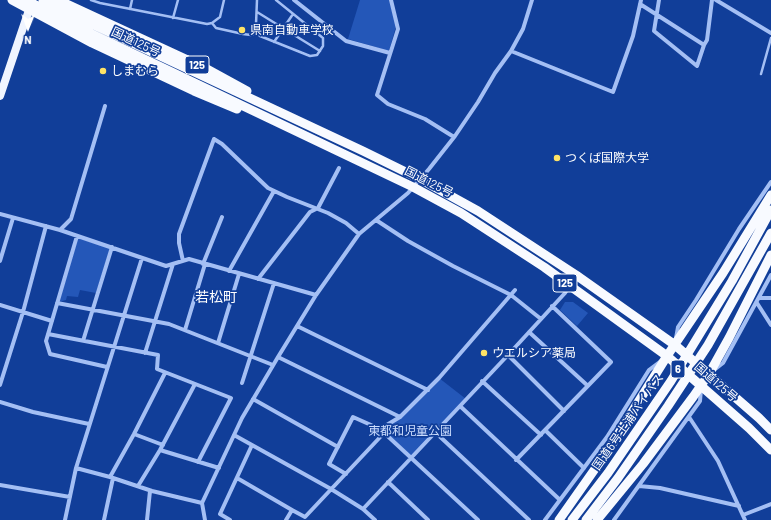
<!DOCTYPE html>
<html>
<head>
<meta charset="utf-8">
<style>
  body { margin:0 }
  #map { position:relative; width:771px; height:520px; overflow:hidden; background:#113e99; font-family:Barlow,sans-serif }
  canvas { display:block }
  .north { position:absolute; left:8px; top:8px; width:40px; height:40px; -webkit-text-stroke:3px #113e99; paint-order:stroke; rotate:181deg; font-size:11px; font-weight:700; line-height:16px; text-align:center; color:#fff }
  .north::after { content:''; display:block; margin:auto; width:14px; height:18px; background:#fff; clip-path:polygon(50% 0,100% 100%,50% 72%,0 100%) }
</style>
</head>
<body>
<div id="map">
<canvas width="771" height="520"></canvas>
<div class="north">N</div>
</div>
<script>
const c = document.querySelector('canvas').getContext('2d');
c.lineJoin = 'round';
function paint(path, color) {
  c.fillStyle = color;
  c.fill(path, 'evenodd');
}
function shape(rows) {
  const path = new Path2D();
  for (const r of rows) {
    path.moveTo(r[0], r[1]);
    for (let i = 2; i < r.length; i += 2) path.lineTo(r[i], r[i + 1]);
  }
  return path;
}
function trace(path, color, width, dash) {
  c.strokeStyle = color;
  c.lineWidth = width;
  c.lineCap = dash ? 'butt' : 'round';
  c.setLineDash(dash || []);
  c.stroke(path);
}
function label(font, color, halo, rows, align = 'center') {
  c.font = font + ' Barlow,"Noto Sans JP",sans-serif';
  c.lineWidth = 3.5;
  c.setLineDash([]);
  c.textBaseline = 'middle';
  c.strokeStyle = halo;
  c.fillStyle = color;
  for (const [text, x, y, turn = 0] of rows) {
    c.save();
    c.translate(x, y);
    c.rotate((+turn || 0) * Math.PI / 180);
    c.textAlign = isNaN(turn) ? turn : align;
    if (halo) c.strokeText(text, 0, 0);
    c.fillText(text, 0, 0);
    c.restore();
  }
}
paint(shape([
  [360,0,389,0,396,26,389,51,348,39],
  [78,238,110,248,96,293,80,290,78,297,67,296,66,300,59,302],
  [565,302,573,302,588,313,577,326,560,310],
  [439,378,466,399,411,457,380,429,400,417]
]), '#2457b8');
trace(shape([
  [91,0,100,3,207,24,212,23,220,17,224,0],
  [257,0,256,24,257,33,260,36,310,56,317,55,323,46,323,38,276,0],
  [130,9,132,0],
  [257,12,320,51],
  [173,18,178,0],
  [212,23,216,28,243,34,251,35,257,33],
  [274,42,293,14],
  [761,74,771,38]
]), '#a4bff4', 2.5);
trace(shape([
  [294,0,346,41,390,53],
  [391,0,398,29,377,95,388,104,425,119,454,137],
  [659,0,654,31,697,66,704,45],
  [716,0,771,33],
  [640,4,704,45,707,40,712,0],
  [511,51,523,29,532,0],
  [0,214,60,230,166,266,189,259,316,295],
  [376,220,408,241,453,266,511,295,541,319],
  [60,230,71,219,105,106],
  [77,236,46,341,50,354,107,367],
  [0,261,13,218],
  [183,261,179,243,179,234,214,139,222,144,268,188,287,197,328,213,346,223,359,234],
  [203,264,222,217],
  [229,271,274,191],
  [258,279,310,212,318,208,339,168],
  [759,298,771,298],
  [57,303,169,324,273,365],
  [757,303,771,325],
  [0,305,52,321],
  [297,326,428,390],
  [185,330,205,264],
  [529,332,588,386],
  [48,334,158,355,157,369,231,398,198,462],
  [676,338,678,327,696,300,739,229,771,182],
  [83,341,112,247],
  [218,343,239,274],
  [145,353,173,264],
  [508,355,564,411],
  [278,357,400,417],
  [714,370,723,363,771,275],
  [482,381,541,435],
  [242,383,274,283],
  [0,385,23,312,46,226],
  [253,399,338,447],
  [0,402,33,412,89,424],
  [460,406,560,500],
  [689,417,718,461,745,520],
  [545,430,584,468],
  [435,432,529,520],
  [134,434,163,445],
  [234,435,331,489,363,509,375,520],
  [160,450,219,468],
  [516,460,611,362,552,306],
  [76,468,110,477,152,491,202,503],
  [346,474,329,464,353,417,380,429],
  [110,477,134,434,165,373],
  [237,478,292,510],
  [388,482,428,520],
  [0,485,70,497],
  [138,486,160,450,195,384],
  [639,486,660,488,739,506],
  [363,509,508,355,565,293,576,275],
  [743,515,771,504],
  [65,520,76,468,142,258],
  [104,520,113,478],
  [147,520,150,491],
  [205,520,202,503,242,418,278,357,316,295,359,234,408,193,429,169,455,136,478,102,495,73,511,51,613,92,633,36,641,0],
  [230,520,220,514,252,445],
  [286,520,292,510,305,517,384,433],
  [478,520,380,429,400,417,439,378,515,290],
  [545,520,607,437,649,370,661,361],
  [614,520,700,401,701,389]
]), '#a4bff4', 4);
trace(shape([
  [0,96,29,10]
]), '#f0f5ff', 8);
trace(shape([
  [12,0,92,43,194,91,237,109],
  [26,0,90,33,413,187,461,213,544,267,667,356,749,428,771,450],
  [43,0,94,25,363,151,420,179,478,211,576,275,675,345,759,418,771,430],
  [58,0,205,68,247,91],
  [559,520,609,449,667,356,723,273,771,195],
  [572,520,608,473,671,381,732,281,771,210],
  [586,520,618,478,668,406,708,345,771,233],
  [597,520,643,464,693,397,709,374,729,338,771,255]
]), '#f8faff', 9);
for (const [x, y, r, color] of [
  [242,30,4,"#ffe366"],
  [103,71,4,"#ffe366"],
  [557,158,4,"#ffe366"],
  [484,353,4,"#ffe366"]
]) {
  const dot = new Path2D();
  dot.arc(x, y, r, 0, 2 * Math.PI);
  c.fillStyle = color;
  c.fill(dot);
  trace(dot, '#113e99', 1.5);
}
for (const [x, y, w] of [
  [197,65,24],
  [565,283,24],
  [678,369,14]
]) {
  const box = new Path2D();
  box.roundRect(x - w / 2, y - 9, w, 18, 3);
  c.fillStyle = '#113e99';
  c.fill(box);
  trace(box, '#fff', 1);
}
label('bold 11px', '#fff', null, [
  ["125",197,65],
  ["125",565,283],
  ["6",678,369]
]);
label('12px', '#fff', '#113e99', [
  ["県南自動車学校",250,30],
  ["しまむら",111,71],
  ["つくば国際大学",565,158],
  ["ウエルシア薬局",492,353]
], 'left');
label('12px', '#fff', '#113e99', [
  ["国道125号",136,42,25],
  ["国道125号",429,182,27],
  ["国道125号",716,382,41],
  ["国道6号土浦バイパス",628,422,-55]
]);
label('12px', '#ccddfe', '#113e99', [
  ["東都和児童公園",410,431]
]);
label('14px', '#fff', '#113e99', [
  ["若松町",216,297]
]);
</script>
</body>
</html>
